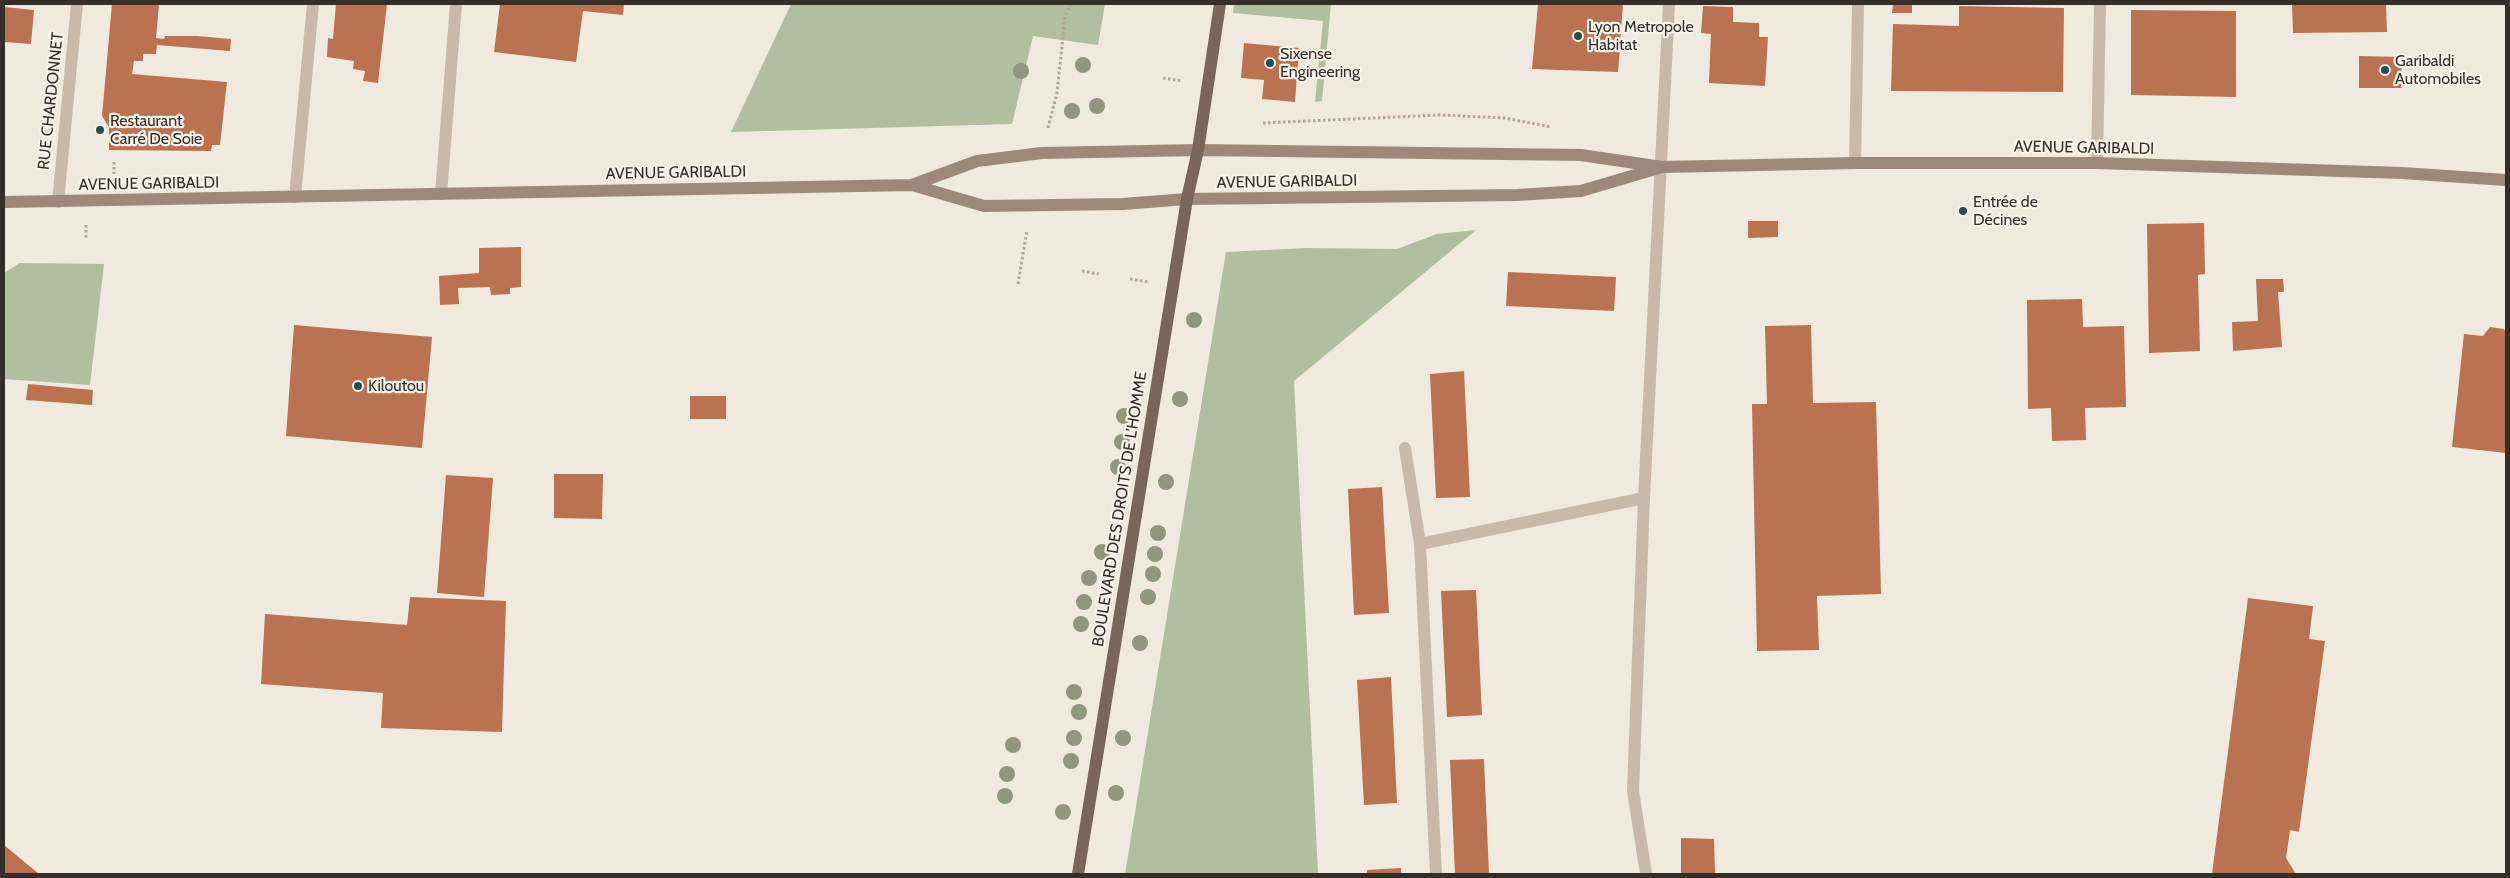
<!DOCTYPE html>
<html>
<head>
<meta charset="utf-8">
<style>
  body { margin:0 }
  #map { position:relative; width:2510px; height:878px; overflow:hidden; background:#f0e9de; font-family:Cabin,sans-serif }
  canvas { display:block }
  .frame { position:absolute; inset:0; border:5px solid #362e29; pointer-events:none }
</style>
</head>
<body>
<div id="map">
<canvas width="2510" height="878"></canvas>
<div class="frame"></div>
</div>
<script>
const c = document.querySelector('canvas').getContext('2d');
c.lineJoin = 'round';
function paint(path, color) {
  c.fillStyle = color;
  c.fill(path, 'evenodd');
}
function shape(rows) {
  const path = new Path2D();
  for (const r of rows) {
    path.moveTo(r[0], r[1]);
    for (let i = 2; i < r.length; i += 2) path.lineTo(r[i], r[i + 1]);
  }
  return path;
}
function trace(path, color, width, dash) {
  c.strokeStyle = color;
  c.lineWidth = width;
  c.lineCap = dash ? 'butt' : 'round';
  c.setLineDash(dash || []);
  c.stroke(path);
}
function label(font, color, halo, rows, align = 'center') {
  c.font = font + ' Cabin,sans-serif';
  c.lineWidth = 4.5;
  c.setLineDash([]);
  c.textBaseline = 'middle';
  c.strokeStyle = halo;
  c.fillStyle = color;
  for (const [text, x, y, turn = 0] of rows) {
    c.save();
    c.translate(x, y);
    c.rotate((+turn || 0) * Math.PI / 180);
    c.textAlign = isNaN(turn) ? turn : align;
    if (halo) c.strokeText(text, 0, 0);
    c.fillText(text, 0, 0);
    c.restore();
  }
}
paint(shape([
  [791,4,1105,4,1098,45,1033,36,1012,124,731,132],
  [1234,4,1331,4,1322,101,1315,102,1323,21,1233,13],
  [1476,230,1294,381,1318,874,1125,874,1226,252,1307,248,1397,249,1437,234],
  [20,263,104,264,90,385,4,379,4,273]
]), '#b1be9f');
paint(shape([
  [112,4,159,4,156,38,164,39,165,36,197,36,231,39,230,51,157,45,156,54,143,54,143,61,134,61,132,74,227,82,220,145,212,145,211,151,109,150,109,127,102,116],
  [336,4,387,4,378,83,363,81,365,71,353,69,354,61,327,57,328,38,333,39],
  [500,4,624,4,623,15,583,11,576,62,494,52],
  [1538,4,1623,4,1618,72,1532,69],
  [1893,4,1912,4,1912,13,1892,13],
  [2292,4,2386,4,2387,32,2293,33],
  [1703,6,1733,7,1733,22,1759,23,1759,37,1768,37,1765,86,1709,83,1711,34,1701,33],
  [1959,6,2064,8,2063,92,1891,91,1893,24,1959,26],
  [4,7,34,10,31,44,4,42],
  [2131,10,2236,11,2236,97,2131,95],
  [1244,43,1299,48,1295,102,1262,99,1264,80,1241,78],
  [2359,56,2402,57,2401,88,2359,88],
  [1748,221,1778,221,1778,237,1748,238],
  [2204,223,2205,274,2198,275,2200,351,2149,353,2147,224],
  [521,247,521,287,510,288,510,294,491,295,490,287,458,288,459,304,440,305,439,276,479,273,479,248],
  [1508,272,1616,277,1614,311,1506,306],
  [2256,279,2283,279,2284,292,2278,292,2282,347,2233,351,2232,322,2258,321],
  [2082,299,2083,327,2124,326,2126,407,2085,408,2086,440,2052,441,2051,408,2028,409,2027,300],
  [294,325,432,337,422,448,286,436],
  [1811,325,1813,403,1876,402,1881,594,1817,596,1819,650,1757,651,1752,404,1767,404,1765,326],
  [2490,327,2504,329,2506,332,2506,453,2452,447,2464,334,2483,336],
  [1464,371,1470,497,1436,498,1430,374],
  [28,384,93,390,92,405,26,400],
  [690,396,726,396,726,419,690,419],
  [554,474,603,474,602,519,554,518],
  [446,475,493,478,484,597,437,593],
  [1382,487,1389,613,1354,615,1348,489],
  [1476,590,1482,715,1447,717,1441,591],
  [410,597,506,601,502,732,381,728,383,693,261,684,265,614,407,625],
  [2248,598,2313,606,2309,639,2325,641,2299,832,2290,830,2286,858,2296,874,2212,874],
  [1391,677,1397,803,1364,805,1357,680],
  [1484,759,1489,874,1455,874,1450,760],
  [1681,838,1714,839,1715,874,1681,874],
  [4,845,39,874,4,874],
  [1401,868,1401,874,1367,874,1367,870]
]), '#bb7251');
trace(shape([
  [1163,78,1182,81],
  [1263,123,1440,115,1505,118,1551,127],
  [1048,128,1057,93,1065,17,1071,4],
  [114,162,114,174],
  [86,225,86,239],
  [1082,271,1099,274],
  [1130,279,1149,282],
  [1018,284,1027,230]
]), '#b3a495', 3, [2.5, 2.5]);
trace(shape([
  [441,194,456,4],
  [295,197,313,4]
]), '#c7baab', 12);
trace(shape([
  [1855,163,1858,4],
  [2097,163,2100,4],
  [58,202,77,4],
  [1405,448,1420,544],
  [1436,874,1420,544,1644,498],
  [1646,874,1633,791,1644,498,1669,4]
]), '#c7baab', 12);
trace(shape([
  [912,185,977,161,1042,153,1198,150,1581,155,1662,167,1855,163,2097,163,2402,173,2506,180],
  [4,202,912,185,984,206,1123,204,1187,199,1517,195,1581,191,1662,167]
]), '#9b897c', 12);
trace(shape([
  [1078,874,1187,199,1198,150,1220,4]
]), '#76665c', 12);
c.fillStyle = '#91967e';
for (const [x, y] of [
  [1083,65],
  [1021,71],
  [1097,106],
  [1072,111],
  [1194,320],
  [1180,399],
  [1124,416],
  [1122,442],
  [1118,467],
  [1166,482],
  [1158,533],
  [1102,552],
  [1155,554],
  [1153,574],
  [1089,578],
  [1148,597],
  [1084,602],
  [1081,624],
  [1140,643],
  [1074,692],
  [1079,712],
  [1074,738],
  [1123,738],
  [1013,745],
  [1071,761],
  [1007,774],
  [1116,793],
  [1005,796],
  [1063,812]
]) {
  c.beginPath();
  c.arc(x, y, 8, 0, 2 * Math.PI);
  c.fill();
}
for (const [x, y, r, color] of [
  [1578,36,5,"#234d53"],
  [1270,63,5,"#234d53"],
  [2385,70,5,"#234d53"],
  [100,130,5,"#234d53"],
  [1963,211,5,"#234d53"],
  [358,386,5,"#234d53"]
]) {
  const dot = new Path2D();
  dot.arc(x, y, r, 0, 2 * Math.PI);
  c.fillStyle = color;
  c.fill(dot);
  trace(dot, '#f8f2ea', 2);
}
label('16px', '#362e29', '#f8f2ea', [
  ["Lyon Metropole",1588,27],
  ["Habitat",1588,45],
  ["Sixense",1280,54],
  ["Engineering",1280,72],
  ["Garibaldi",2395,61],
  ["Automobiles",2395,79],
  ["Restaurant",110,121],
  ["Carré De Soie",110,139],
  ["Entrée de",1973,202],
  ["Décines",1973,220],
  ["Kiloutou",368,386]
], 'left');
label('16px', '#362e29', '#f8f2ea', [
  ["RUE CHARDONNET",51,101,-84],
  ["AVENUE GARIBALDI",2084,148,1],
  ["AVENUE GARIBALDI",676,173,-1],
  ["AVENUE GARIBALDI",1287,182,-1],
  ["AVENUE GARIBALDI",149,184,-1],
  ["BOULEVARD DES DROITS DE L'HOMME",1120,509,-81]
]);
</script>
</body>
</html>
